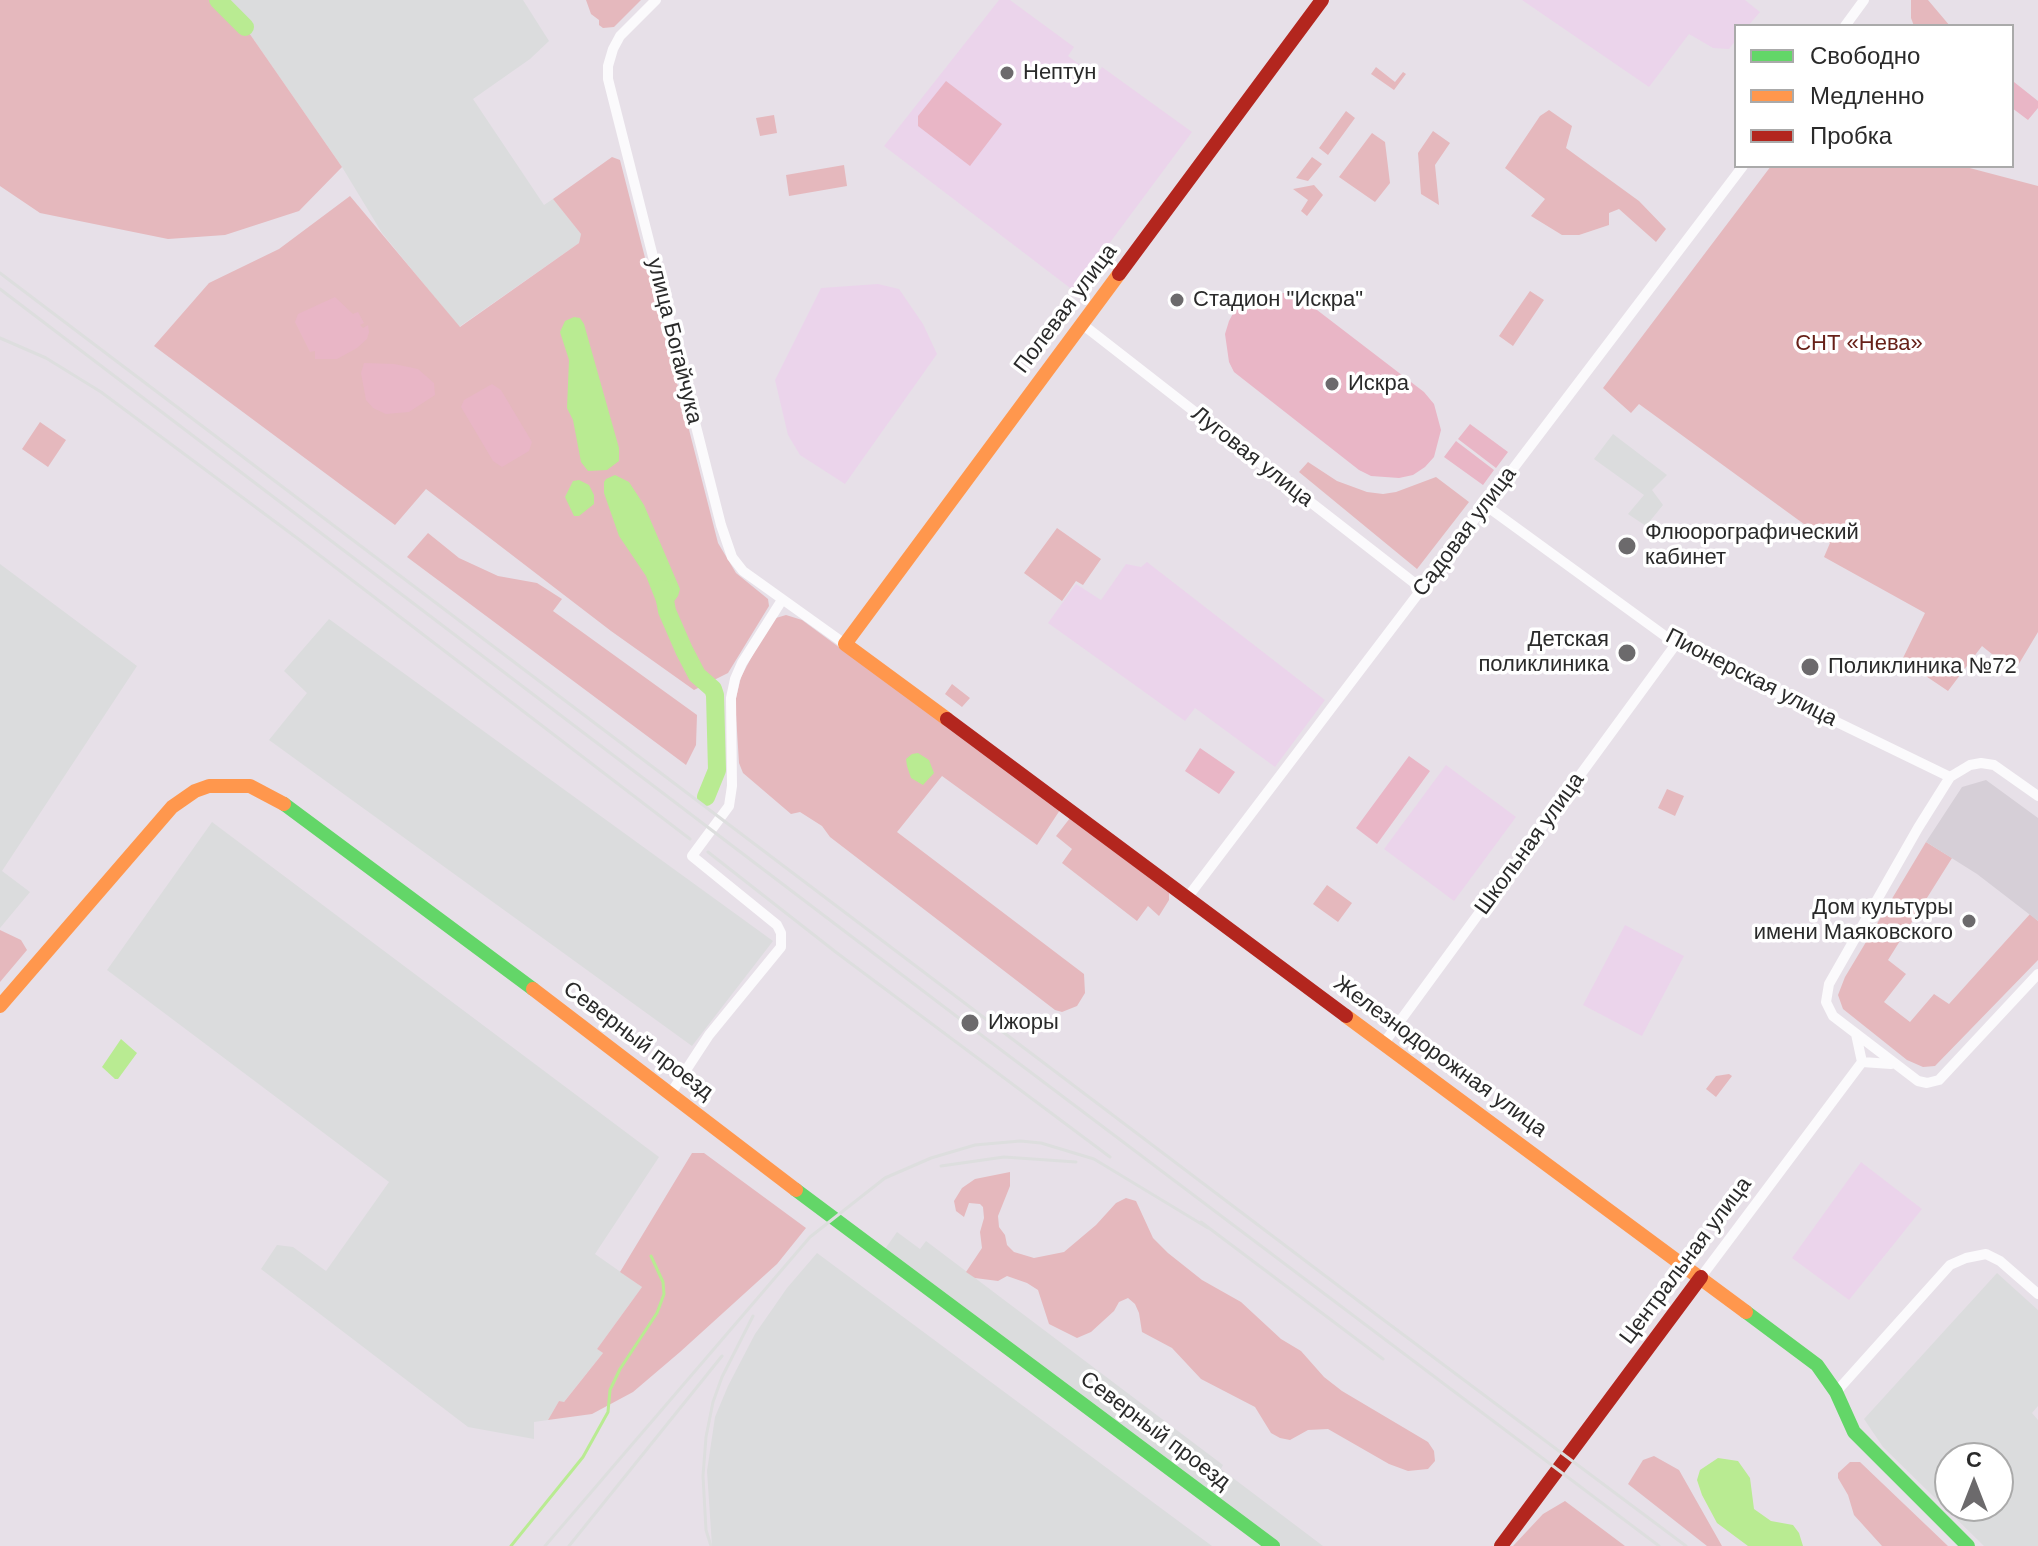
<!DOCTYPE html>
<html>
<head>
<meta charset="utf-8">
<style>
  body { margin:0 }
  #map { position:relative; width:2038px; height:1546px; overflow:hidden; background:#e7e0e8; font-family:Arial,sans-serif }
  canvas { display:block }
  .legend { position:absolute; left:1734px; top:24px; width:280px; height:144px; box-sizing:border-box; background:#fff; border:2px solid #aaa; margin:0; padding:10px 14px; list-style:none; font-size:24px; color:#2a2a2a }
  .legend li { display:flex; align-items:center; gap:16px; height:40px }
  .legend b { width:40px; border:2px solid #aaa }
  .north { position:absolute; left:1934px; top:1442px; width:80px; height:80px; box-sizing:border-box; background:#fff; border:2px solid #aaa; border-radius:50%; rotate:0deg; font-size:22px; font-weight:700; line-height:32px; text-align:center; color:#2a2a2a }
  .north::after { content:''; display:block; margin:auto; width:28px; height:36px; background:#6c6a6c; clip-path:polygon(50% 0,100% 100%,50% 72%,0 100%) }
</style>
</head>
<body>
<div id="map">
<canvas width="2038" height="1546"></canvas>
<ul class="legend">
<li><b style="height:10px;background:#63d668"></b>Свободно</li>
<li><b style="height:10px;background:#ff974d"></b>Медленно</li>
<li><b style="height:10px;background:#b3261e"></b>Пробка</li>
</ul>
<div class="north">С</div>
</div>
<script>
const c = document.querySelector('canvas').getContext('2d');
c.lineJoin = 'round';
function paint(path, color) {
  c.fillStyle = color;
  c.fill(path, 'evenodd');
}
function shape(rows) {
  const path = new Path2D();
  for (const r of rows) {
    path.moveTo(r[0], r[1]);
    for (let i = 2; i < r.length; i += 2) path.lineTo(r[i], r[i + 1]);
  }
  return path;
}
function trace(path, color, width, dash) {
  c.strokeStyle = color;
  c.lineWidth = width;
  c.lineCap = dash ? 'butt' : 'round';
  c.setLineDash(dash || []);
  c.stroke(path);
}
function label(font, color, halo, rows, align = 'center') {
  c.font = font + ' Arial,sans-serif';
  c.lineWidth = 7;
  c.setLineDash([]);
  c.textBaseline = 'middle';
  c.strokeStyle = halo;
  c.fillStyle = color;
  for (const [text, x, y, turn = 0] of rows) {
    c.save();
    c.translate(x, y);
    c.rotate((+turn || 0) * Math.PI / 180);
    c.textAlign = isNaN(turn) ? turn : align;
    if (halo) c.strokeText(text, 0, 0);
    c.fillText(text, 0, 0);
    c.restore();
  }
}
paint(shape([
  [218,0,523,0,549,41,530,59,473,99,544,205,553,199,581,234,579,243,459,327,382,233,342,167,245,27],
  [1613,434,1667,475,1652,490,1663,505,1646,526,1628,514,1644,495,1594,459],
  [0,564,137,666,2,871,30,892,0,928],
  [329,619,773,941,692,1046,269,740,307,693,284,671],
  [212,822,659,1157,595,1254,642,1287,597,1349,603,1353,563,1403,559,1401,548,1420,534,1422,534,1439,468,1427,261,1269,277,1245,293,1247,326,1271,389,1182,107,970],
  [897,1232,920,1249,926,1241,1223,1465,1221,1469,1323,1546,1281,1546,885,1249],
  [817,1253,1212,1546,712,1546,707,1471,715,1417,728,1386,755,1334,787,1288],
  [1997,1273,2038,1310,2038,1406,2032,1413,2038,1420,2038,1546,1984,1546,1883,1447,1864,1419],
  [1950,1458,1998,1458,1998,1506,1950,1506]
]), '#dbdcdd');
paint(shape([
  [999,0,1010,0,1074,47,1068,56,1095,76,1102,67,1192,132,1074,291,884,146],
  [1522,0,1745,0,1760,12,1748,26,1736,26,1736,40,1729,49,1713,48,1689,34,1649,87],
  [878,284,899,289,923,324,937,354,845,484,800,455,788,435,775,380,821,288],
  [1147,562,1325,700,1275,767,1195,708,1185,721,1048,623,1076,584,1101,600,1126,564,1141,567],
  [1446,765,1516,817,1454,901,1384,849],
  [1625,925,1684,956,1642,1036,1583,1005],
  [1861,1162,1922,1209,1849,1300,1792,1258]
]), '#ebd4eb');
paint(shape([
  [0,0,218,0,245,27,342,167,299,211,225,235,168,239,40,213,0,186],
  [586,0,641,0,614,27,603,28,599,25,599,20,591,14],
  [1911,0,1928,0,1950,26,1914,26,1911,18],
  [1376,67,1395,82,1403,72,1406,74,1394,90,1371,74],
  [1549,110,1572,126,1566,148,1639,201,1666,229,1656,242,1619,209,1609,213,1609,225,1579,235,1562,235,1531,216,1545,199,1505,168,1540,116],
  [1346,111,1355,118,1328,155,1319,148],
  [774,115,777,133,760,136,756,118],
  [1433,131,1450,143,1435,165,1439,205,1421,194,1418,153],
  [1372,133,1385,142,1390,183,1375,202,1339,177],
  [612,157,620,160,718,543,736,573,768,599,769,606,728,673,694,690,611,631,426,489,395,525,154,346,209,283,279,249,350,196,460,327,579,243,581,234,553,199],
  [1312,157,1322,164,1308,181,1296,178],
  [844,165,847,186,789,196,786,175],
  [1771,166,1962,166,2038,186,2038,632,2014,672,1982,646,1948,691,1902,660,1925,613,1824,557,1830,543,1639,404,1631,413,1603,388],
  [1314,185,1323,195,1307,216,1301,211,1308,200,1293,189],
  [1530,291,1544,300,1513,346,1499,336],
  [40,422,66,440,48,467,22,449],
  [1308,462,1337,481,1367,492,1383,494,1396,492,1436,477,1469,502,1417,569,1299,472],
  [1057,528,1101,559,1083,585,1076,581,1062,601,1024,573],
  [428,533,459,558,498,576,537,583,562,599,553,611,697,715,696,745,686,765,407,557],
  [786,615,802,620,1060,810,1037,845,942,776,897,832,1084,974,1085,993,1077,1006,1062,1012,1055,1010,830,837,822,826,800,812,791,814,743,773,739,763,736,715,736,698,741,677,768,626,776,618],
  [952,684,970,698,962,707,945,694],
  [1667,789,1684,796,1675,816,1658,808],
  [1070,818,1169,893,1169,900,1159,916,1148,906,1137,921,1062,863,1072,849,1056,836],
  [1926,842,1952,858,1888,960,1906,974,1884,1002,1910,1022,1934,994,1949,1004,2030,914,2038,921,2038,960,1935,1066,1923,1067,1907,1060,1843,1009,1838,995,1845,977],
  [1327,885,1352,903,1338,922,1313,904],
  [0,930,21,940,27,950,0,982],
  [1729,1074,1732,1076,1716,1097,1706,1089,1716,1076],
  [692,1153,704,1153,806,1228,777,1264,680,1352,633,1392,592,1414,548,1420,559,1401,564,1402,603,1353,597,1349,642,1287,620,1272],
  [1010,1172,1010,1186,998,1216,999,1227,1005,1235,1007,1245,1014,1252,1034,1258,1064,1252,1096,1225,1116,1203,1126,1198,1136,1201,1153,1238,1168,1253,1202,1280,1241,1302,1281,1339,1301,1351,1324,1377,1342,1391,1428,1442,1434,1451,1435,1461,1428,1469,1408,1471,1389,1464,1328,1429,1308,1430,1290,1440,1280,1438,1271,1433,1255,1407,1201,1379,1172,1348,1142,1332,1139,1313,1135,1304,1128,1298,1119,1302,1114,1311,1091,1332,1077,1338,1049,1324,1038,1290,1027,1283,1007,1276,998,1281,975,1278,966,1272,982,1248,980,1232,984,1218,983,1207,980,1204,969,1203,964,1217,956,1211,954,1201,962,1188,975,1179],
  [1654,1456,1679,1470,1722,1546,1707,1546,1628,1484,1643,1460],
  [1850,1462,1860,1462,1948,1546,1882,1546,1854,1515,1848,1495,1838,1478,1838,1473],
  [1565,1501,1625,1546,1513,1546,1543,1514]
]), '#e5b8bd');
paint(shape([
  [946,81,1002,124,970,166,918,126,918,116],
  [2014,82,2038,101,2038,108,2028,120,2012,108],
  [1274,292,1293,294,1304,300,1424,392,1434,404,1441,430,1434,457,1425,467,1413,475,1399,478,1371,476,1359,470,1234,372,1229,362,1225,334,1229,321,1236,308,1246,300,1258,293],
  [335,297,353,314,358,312,364,323,360,325,363,328,368,325,369,332,367,339,357,348,337,359,315,359,315,351,310,352,295,322,298,314],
  [364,363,394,364,418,369,434,383,435,395,409,412,386,414,373,408,366,400,361,373],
  [492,384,501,390,532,442,529,451,502,467,493,461,461,407,464,400],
  [1470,424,1508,452,1496,468,1458,439],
  [1456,441,1494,470,1483,485,1444,457],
  [1200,748,1235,772,1219,794,1185,771],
  [1409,756,1430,771,1377,844,1356,828]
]), '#e9b6c6');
paint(shape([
  [1986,780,2038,818,2038,921,1977,874,1926,842,1962,787]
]), '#d6cfd7');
paint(shape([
  [574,317,580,318,584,324,619,448,619,461,607,470,588,471,581,462,573,420,567,408,569,360,560,332,565,321],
  [615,475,629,482,644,505,680,589,678,596,667,611,659,609,646,576,619,536,604,493,604,482,606,479],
  [579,480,589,485,594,495,594,504,579,516,574,516,565,497,573,481],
  [918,753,929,760,934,773,923,785,911,778,907,766,906,759,912,754],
  [121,1039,137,1053,118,1079,115,1079,102,1067],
  [1718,1458,1738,1461,1750,1478,1754,1509,1771,1521,1793,1525,1799,1533,1803,1546,1748,1546,1717,1523,1702,1495,1697,1480,1700,1470]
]), '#b9eb92');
trace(shape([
  [511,1546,583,1457,608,1412,610,1390,620,1369,657,1313,664,1294,663,1282,651,1256]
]), '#b9eb92', 3);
trace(shape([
  [218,0,245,27],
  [663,589,667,611,684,650,697,675,713,689,715,695,717,770,706,797]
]), '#b9eb92', 18);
trace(shape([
  [656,0,620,36,613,49,608,66,608,79,721,525,732,557,743,571,845,644],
  [1845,26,1864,0],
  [1082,324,1422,589],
  [1485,505,1676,644,1950,777],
  [2038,796,1994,765,1981,763,1970,765,1950,777,1918,828,1829,984,1826,1002,1833,1016,1918,1081,1927,1083,1939,1080,2038,974],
  [1187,898,1743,166],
  [1384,1043,1676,644],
  [1862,1062,1891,1064],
  [671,1093,709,1035,781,947,781,933,777,925,692,856,729,806,732,786,731,698,735,679,742,663,782,600],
  [1701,1277,1862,1062,1856,1034],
  [1836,1392,1950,1265,1966,1258,1986,1254,2000,1261,2038,1294]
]), '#fbfafc', 10);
trace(shape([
  [284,804,533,989],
  [796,1190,1273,1546],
  [1746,1312,1817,1365,1836,1392,1854,1432,1968,1546]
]), '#63d668', 14);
trace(shape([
  [947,719,845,644,1119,274],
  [533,989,796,1190],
  [0,1006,172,807,195,791,209,786,250,786,284,804],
  [1346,1016,1746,1312]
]), '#ff974d', 14);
trace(shape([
  [1119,274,1322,0],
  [947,719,1346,1016],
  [1501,1546,1701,1277]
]), '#b3261e', 14);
trace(shape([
  [0,273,1377,1315,1686,1546],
  [0,289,968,1025,1659,1546],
  [0,338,46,358,101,392,301,541,690,839],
  [708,852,837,953,1110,1157],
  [941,1166,1004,1157,1076,1162],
  [1201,1222,1383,1359],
  [545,1546,810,1237,885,1178,931,1158,975,1145,1020,1141,1041,1143,1094,1159,1208,1228],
  [569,1546,722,1356],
  [711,1546,706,1530,703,1476,706,1437,713,1402,722,1377,753,1316]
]), '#dddede', 3);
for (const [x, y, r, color] of [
  [1007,73,8,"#6c6a6c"],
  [1177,300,8,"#6c6a6c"],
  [1332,384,8,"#6c6a6c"],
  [1627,546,10,"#6c6a6c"],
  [1627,653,10,"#6c6a6c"],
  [1810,667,10,"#6c6a6c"],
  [1969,921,8,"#6c6a6c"],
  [970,1023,10,"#6c6a6c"]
]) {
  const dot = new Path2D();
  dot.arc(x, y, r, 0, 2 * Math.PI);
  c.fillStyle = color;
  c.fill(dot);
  trace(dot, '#fff', 3);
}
label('22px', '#2a2a2a', '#fff', [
  ["Нептун",1023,73],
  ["Стадион \"Искра\"",1193,300],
  ["Искра",1348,384],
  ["Флюорографический",1645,533],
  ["кабинет",1645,558],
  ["Детская",1609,640,"right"],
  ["поликлиника",1609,665,"right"],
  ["Поликлиника №72",1828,667],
  ["Дом культуры",1953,908,"right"],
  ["имени Маяковского",1953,933,"right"],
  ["Ижоры",988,1023]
], 'left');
label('22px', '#2a2a2a', '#fff', [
  ["Полевая улица",1066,309,-53],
  ["улица Богайчука",674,341,76],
  ["Луговая улица",1252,457,38],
  ["Садовая улица",1465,532,-53],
  ["Пионерская улица",1751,678,27],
  ["Школьная улица",1530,844,-54],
  ["Северный проезд",638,1041,37],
  ["Железнодорожная улица",1440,1057,36],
  ["Центральная улица",1686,1261,-53],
  ["Северный проезд",1155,1431,37]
]);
label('22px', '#682119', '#fff', [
  ["СНТ «Нева»",1859,344]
]);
</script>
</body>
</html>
